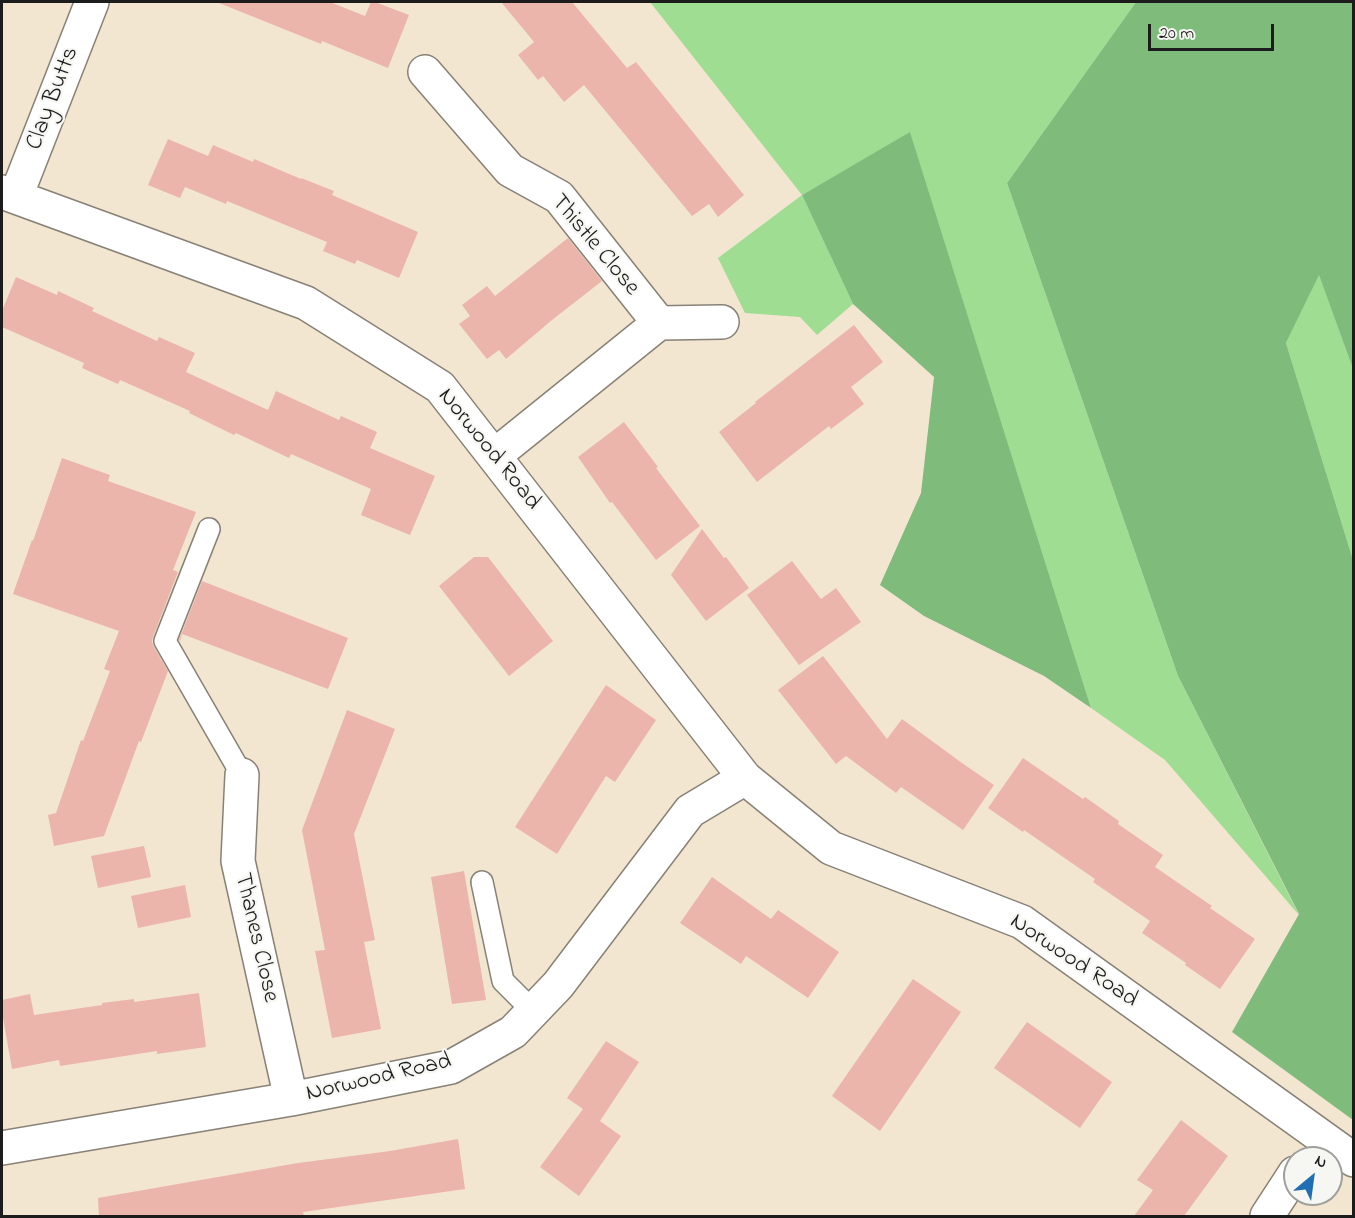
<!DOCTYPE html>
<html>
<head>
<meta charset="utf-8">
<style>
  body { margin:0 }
  #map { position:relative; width:1355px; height:1218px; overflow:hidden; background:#f2e6d1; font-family:"Indie Flower",sans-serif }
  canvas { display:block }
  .frame { position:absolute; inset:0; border:3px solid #1c1c1c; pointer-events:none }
  .north { position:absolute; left:1283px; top:1146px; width:60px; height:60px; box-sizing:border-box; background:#f6f6f2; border:2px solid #9f9f9c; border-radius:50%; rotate:29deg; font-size:16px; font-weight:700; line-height:24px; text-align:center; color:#1c1c1c }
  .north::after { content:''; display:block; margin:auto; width:21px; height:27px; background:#1f6fb2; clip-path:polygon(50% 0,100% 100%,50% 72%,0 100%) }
  .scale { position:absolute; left:1148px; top:24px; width:126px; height:27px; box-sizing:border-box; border:3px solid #1c1c1c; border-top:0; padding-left:8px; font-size:18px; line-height:21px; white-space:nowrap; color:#1c1c1c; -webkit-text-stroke:4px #f6f6f2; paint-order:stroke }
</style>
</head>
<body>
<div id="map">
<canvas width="1355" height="1218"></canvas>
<div class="frame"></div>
<div class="north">N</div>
<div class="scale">20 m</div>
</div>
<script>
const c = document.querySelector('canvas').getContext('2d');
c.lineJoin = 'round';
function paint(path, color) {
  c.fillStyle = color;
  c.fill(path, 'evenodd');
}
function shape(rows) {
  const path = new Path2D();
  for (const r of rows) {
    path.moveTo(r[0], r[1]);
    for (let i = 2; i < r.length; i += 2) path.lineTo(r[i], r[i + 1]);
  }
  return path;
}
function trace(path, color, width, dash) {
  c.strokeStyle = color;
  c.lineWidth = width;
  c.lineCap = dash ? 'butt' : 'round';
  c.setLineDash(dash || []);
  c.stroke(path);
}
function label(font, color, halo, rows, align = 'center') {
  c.font = font + ' "Indie Flower",sans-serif';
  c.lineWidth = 4.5;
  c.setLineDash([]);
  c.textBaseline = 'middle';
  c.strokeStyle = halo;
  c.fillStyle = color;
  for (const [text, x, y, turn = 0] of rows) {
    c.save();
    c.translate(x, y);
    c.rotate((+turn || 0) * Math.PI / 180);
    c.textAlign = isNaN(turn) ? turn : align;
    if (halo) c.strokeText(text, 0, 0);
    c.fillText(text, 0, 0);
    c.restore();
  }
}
paint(shape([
  [650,2,1136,2,1007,183,1178,676,1299,915,1165,760,1091,708,910,133,802,195,853,304,817,335,800,317,745,313,718,258,802,195],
  [1319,274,1353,369,1353,560,1286,343]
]), '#9fdd92');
paint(shape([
  [1136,2,1353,2,1353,369,1319,275,1286,343,1353,560,1353,1120,1232,1032,1299,914,1178,676,1007,183],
  [910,132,1091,708,1044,676,924,616,880,585,921,493,934,377,853,304,802,195]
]), '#7fbc7c');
paint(shape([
  [219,2,330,2,365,16,371,2,375,2,409,15,388,68,322,41,321,44,219,3],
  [501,2,572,2,627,68,636,62,744,195,718,217,709,204,692,216,584,85,564,102,543,76,538,80,518,55,534,42],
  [168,139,208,156,213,145,253,162,254,159,301,179,301,178,334,191,332,195,418,232,399,278,357,260,355,264,323,251,327,242,227,201,226,204,185,187,180,198,148,185],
  [568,238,602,281,552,320,506,359,499,350,487,359,459,324,470,316,462,305,487,286,495,296],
  [16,277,57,295,58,291,94,308,92,311,157,341,159,337,195,353,186,372,268,410,276,391,339,420,341,416,377,432,370,448,435,476,410,535,361,515,371,489,291,454,289,458,236,433,234,435,189,413,190,411,120,380,118,384,82,368,84,363,2,327,2,311],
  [854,325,883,362,851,387,864,404,831,429,829,426,757,482,719,432,756,403,755,402],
  [624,422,658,467,656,468,700,526,656,560,612,502,610,503,578,457],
  [62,458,110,475,108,481,196,512,173,570,178,572,153,637,152,642,154,647,168,671,141,742,139,741,104,836,54,846,48,815,56,813,81,740,83,741,110,671,104,669,119,631,13,594,32,540,33,541],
  [702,529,724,558,726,557,749,588,706,621,671,575],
  [474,557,488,557,553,641,509,676,439,586],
  [792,561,821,599,836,588,861,622,799,665,747,595],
  [202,581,348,638,328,689,182,634,180,641,179,640],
  [823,656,887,739,902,719,962,763,994,785,963,830,901,787,896,793,846,756,836,764,778,690],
  [606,685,656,720,615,782,606,776,557,854,515,827],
  [347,710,395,729,354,834,375,940,364,942,381,1029,332,1038,315,951,325,950,302,830],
  [1023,758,1083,799,1085,797,1119,821,1118,824,1163,855,1155,867,1212,906,1210,908,1255,939,1220,989,1185,965,1186,963,1142,933,1150,921,1093,882,1095,879,1024,830,1023,832,988,808],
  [144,846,151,877,98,888,91,856],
  [464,871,486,1000,452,1004,431,877],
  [712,877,771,919,778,910,839,952,808,998,746,956,741,964,680,923],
  [185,885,191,917,138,928,131,896],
  [913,979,961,1012,880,1131,832,1096],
  [199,993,206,1047,157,1054,157,1051,60,1066,59,1060,12,1069,2,1012,2,1000,30,994,34,1015,102,1005,102,1003,134,999,134,1002],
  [1027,1022,1112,1082,1080,1128,994,1068],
  [606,1041,639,1062,600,1121,621,1136,579,1196,540,1167,583,1109,567,1098],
  [1181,1120,1228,1156,1184,1216,1134,1216,1153,1190,1137,1180],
  [458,1139,465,1189,303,1212,304,1216,99,1216,98,1198,298,1163,390,1151]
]), '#ebb5ab');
const service = shape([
  [209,529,165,641,242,775],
  [482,882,503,981,533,1011]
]);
const minor = shape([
  [425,72,510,170,559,197,659,323,494,456],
  [2,192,306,303,440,387,745,778,831,848,1022,922,1354,1160],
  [16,196,92,2],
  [659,323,722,322],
  [242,775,238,861,291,1099],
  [2,1148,291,1099,451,1067,513,1032,558,985,690,811,745,778],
  [1267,1216,1295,1173]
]);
trace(service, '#878176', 24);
trace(minor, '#878176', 36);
trace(service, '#fff', 21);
trace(minor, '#fff', 33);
label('24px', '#1c1c1c', '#f6f6f2', [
  ["Clay Butts",54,99,-69],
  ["Thistle Close",594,246,50],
  ["Norwood Road",488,450,51],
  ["Thanes Close",255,938,77],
  ["Norwood Road",1073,962,34],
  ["Norwood Road",379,1079,-13]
]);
</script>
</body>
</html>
